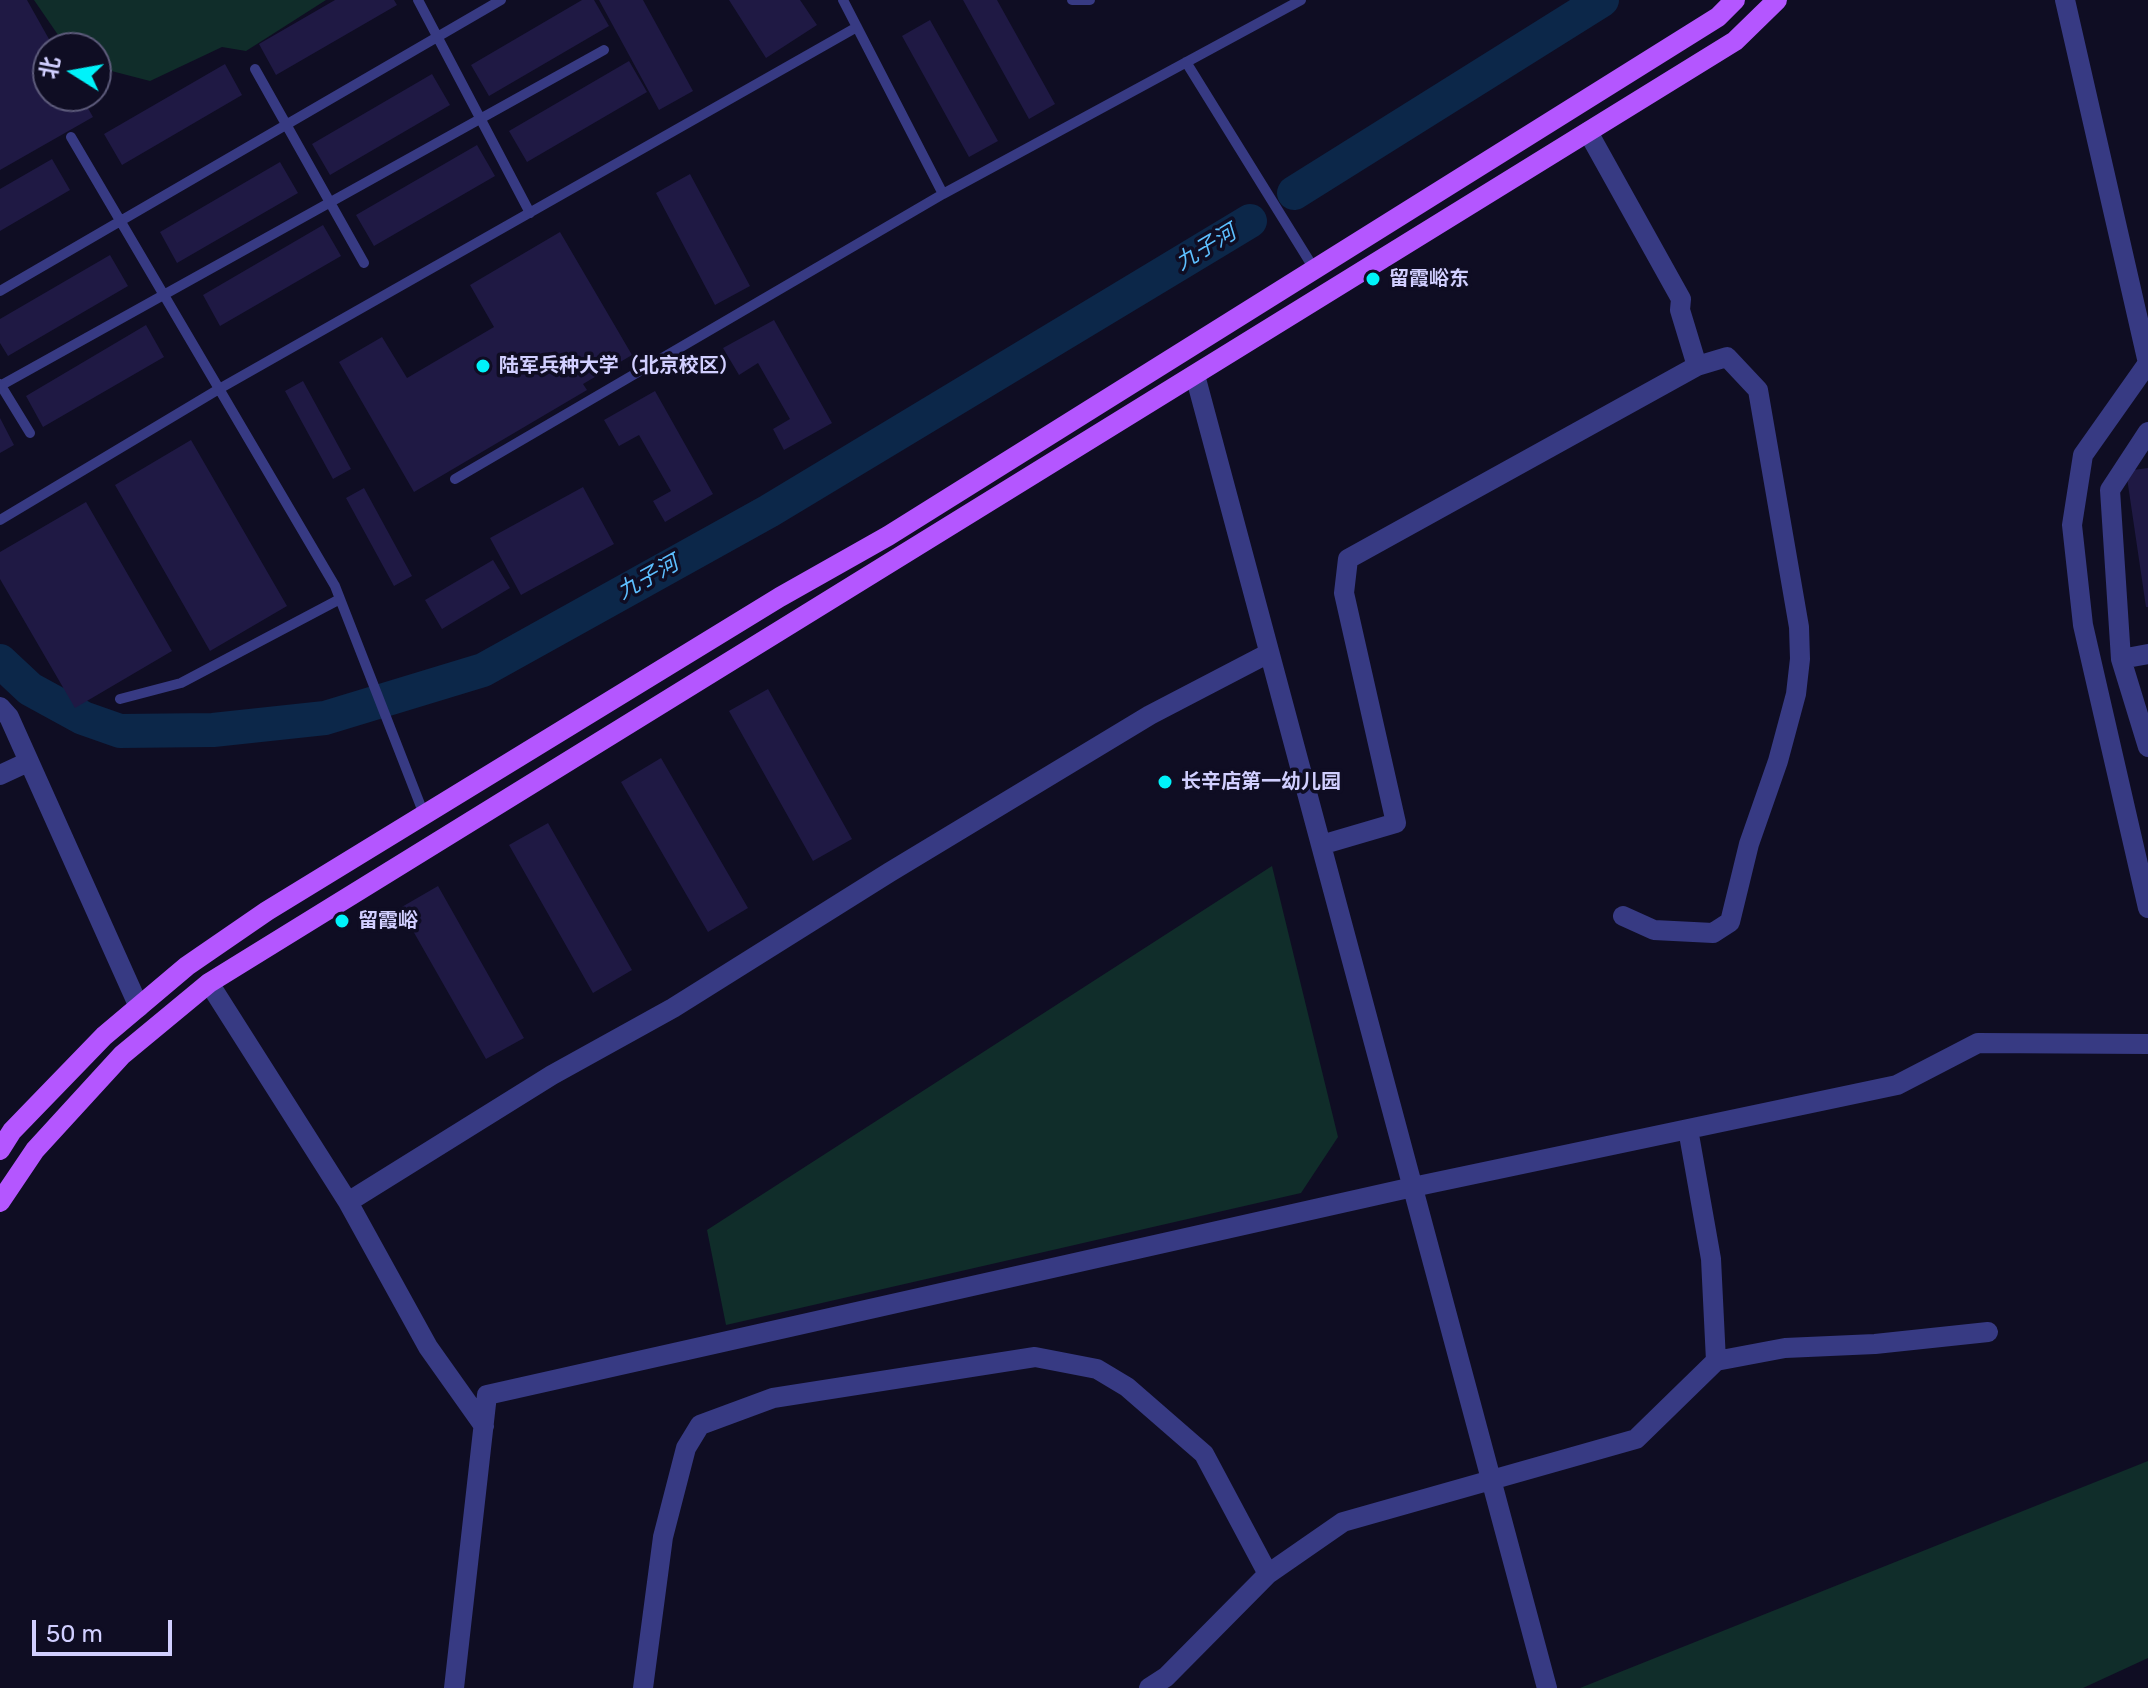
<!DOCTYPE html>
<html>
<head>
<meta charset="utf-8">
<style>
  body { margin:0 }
  #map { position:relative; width:2148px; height:1688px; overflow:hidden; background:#0f0d23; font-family:Rubik,"Noto Sans SC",sans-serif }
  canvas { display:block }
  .north { position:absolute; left:32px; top:32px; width:80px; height:80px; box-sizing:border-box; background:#0f0d23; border:2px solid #5d5b7b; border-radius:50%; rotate:281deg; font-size:22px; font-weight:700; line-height:32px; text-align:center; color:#d1cfff }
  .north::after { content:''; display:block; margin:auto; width:28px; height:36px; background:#00f3fa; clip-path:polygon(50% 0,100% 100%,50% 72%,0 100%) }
  .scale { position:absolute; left:32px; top:1620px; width:140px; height:36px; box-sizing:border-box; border:4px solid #d1cfff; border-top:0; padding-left:10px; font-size:24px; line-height:28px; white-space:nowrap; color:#d1cfff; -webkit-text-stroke:6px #0f0d23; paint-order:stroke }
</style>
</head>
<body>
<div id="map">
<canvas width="2148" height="1688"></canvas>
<div class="north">北</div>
<div class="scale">50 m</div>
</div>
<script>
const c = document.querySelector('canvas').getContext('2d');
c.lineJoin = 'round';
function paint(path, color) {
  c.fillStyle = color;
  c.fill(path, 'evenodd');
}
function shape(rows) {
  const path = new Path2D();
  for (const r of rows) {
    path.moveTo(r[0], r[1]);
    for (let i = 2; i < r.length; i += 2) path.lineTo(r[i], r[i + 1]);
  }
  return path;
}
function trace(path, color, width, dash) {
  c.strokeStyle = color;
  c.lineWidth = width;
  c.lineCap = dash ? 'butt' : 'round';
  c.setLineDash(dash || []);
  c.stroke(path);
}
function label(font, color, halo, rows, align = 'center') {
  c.font = font + ' Rubik,"Noto Sans SC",sans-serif';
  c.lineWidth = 7;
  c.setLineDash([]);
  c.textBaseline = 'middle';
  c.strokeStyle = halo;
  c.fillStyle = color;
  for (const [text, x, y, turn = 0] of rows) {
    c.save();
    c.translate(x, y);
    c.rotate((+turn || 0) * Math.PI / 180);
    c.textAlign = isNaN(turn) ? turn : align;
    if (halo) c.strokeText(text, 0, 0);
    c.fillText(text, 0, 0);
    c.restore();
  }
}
paint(shape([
  [34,0,326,0,246,51,222,47,150,81,96,67,96,48,67,48],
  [1272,866,1338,1137,1301,1193,726,1325,707,1230],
  [2148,1461,2148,1658,2083,1688,1580,1688]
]), '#102d2a');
trace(shape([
  [1294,193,1602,0],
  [0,661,30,689,83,718,120,731,213,730,325,718,483,670,769,511,1250,221]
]), '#0c2749', 34);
paint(shape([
  [0,0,27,0,54,48,48,48,48,96,81,96,93,117,0,170],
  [335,0,394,0,397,5,276,75,259,44],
  [582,0,594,0,609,26,489,96,471,65],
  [599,0,643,0,693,91,659,110],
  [729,0,800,0,817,25,766,58],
  [963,0,997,0,1055,104,1029,119],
  [930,20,998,141,969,157,902,36],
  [629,61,647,92,527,162,509,131],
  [225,64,242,95,122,165,104,134],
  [432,74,450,105,330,175,312,144],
  [477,145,495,176,374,246,356,215],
  [52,159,70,190,0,231,0,189],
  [280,162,298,193,177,263,160,232],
  [690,174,750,286,715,305,656,193],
  [323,225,341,256,220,326,203,295],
  [560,232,632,355,583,384,587,390,414,492,339,362,382,337,407,378,494,327,470,285],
  [110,255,128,286,8,356,0,343,0,319],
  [774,320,832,423,784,450,773,429,790,419,758,363,739,375,723,348],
  [146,325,164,357,43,427,26,396],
  [303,381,351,469,333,479,285,391],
  [655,391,713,494,665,522,653,501,671,491,639,435,619,446,604,420],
  [0,418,14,445,0,453],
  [191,440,287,606,210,651,115,485],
  [2148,468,2148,607,2146,607,2126,471],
  [583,487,614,544,521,595,490,538],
  [364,488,412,576,394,586,346,498],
  [86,502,172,651,75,708,0,579,0,552],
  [493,560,510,588,442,629,425,600],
  [768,689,852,839,813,861,729,711],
  [661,758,748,908,708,932,621,782],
  [548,823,632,970,593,993,509,845],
  [438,886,524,1038,486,1059,400,908]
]), '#1f1944');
trace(shape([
  [418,0,530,213],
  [843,0,943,194],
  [1072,0,1090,0],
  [1186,62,1313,267],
  [255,69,364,263],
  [71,137,335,586,425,817],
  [0,291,501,0],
  [0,384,30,433],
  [0,386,604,50],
  [455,479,943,194,1301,0],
  [0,520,219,389,857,27],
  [120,699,181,683,340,599]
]), '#373a83', 10);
trace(shape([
  [2065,0,2148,363,2083,455,2072,525,2083,625,2148,908],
  [1588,132,1681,299,1680,310,1697,366],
  [1195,375,1547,1688],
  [2148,432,2110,490,2121,659,2148,747],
  [2121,659,2148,654],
  [0,707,9,717,139,1007],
  [0,775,28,762],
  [1321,845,1396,823,1344,593,1348,559,1697,366,1727,357,1758,390,1799,627,1800,659,1796,694,1778,761,1749,844,1730,922,1713,933,1654,930,1623,916],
  [209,983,348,1202,428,1347,484,1426],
  [1688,1129,1711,1259,1716,1361],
  [348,1202,552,1075,673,1008,890,872,1150,715,1269,653],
  [454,1688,487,1395,1413,1187,1897,1085,1978,1043,2148,1044],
  [643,1688,663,1537,686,1448,700,1425,773,1398,1035,1357,1097,1369,1127,1387,1204,1454,1268,1574],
  [1149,1688,1166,1677,1268,1574,1343,1522,1636,1439,1716,1361,1785,1348,1875,1344,1988,1332]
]), '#373a83', 20);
trace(shape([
  [0,1150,12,1131,104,1036,187,966,267,911,780,597,888,536,1718,17,1735,0],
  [0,1202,35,1150,122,1055,209,983,1735,41,1777,0]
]), '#b456ff', 20);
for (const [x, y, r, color] of [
  [1373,279,8,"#00f3fa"],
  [483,366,8,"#00f3fa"],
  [1165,782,8,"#00f3fa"],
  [342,921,8,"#00f3fa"]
]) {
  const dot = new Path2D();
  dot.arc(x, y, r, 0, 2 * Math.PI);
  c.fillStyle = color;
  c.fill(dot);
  trace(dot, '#0f0d23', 3);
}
label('bold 20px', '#d1cfff', '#0f0d23', [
  ["留霞峪东",1389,279],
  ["陆军兵种大学（北京校区）",499,366],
  ["长辛店第一幼儿园",1181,782],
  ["留霞峪",358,921]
], 'left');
label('italic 22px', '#5dbfff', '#0f0d23', [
  ["九子河",1206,248,-31],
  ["九子河",648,578,-29]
]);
</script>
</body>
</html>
